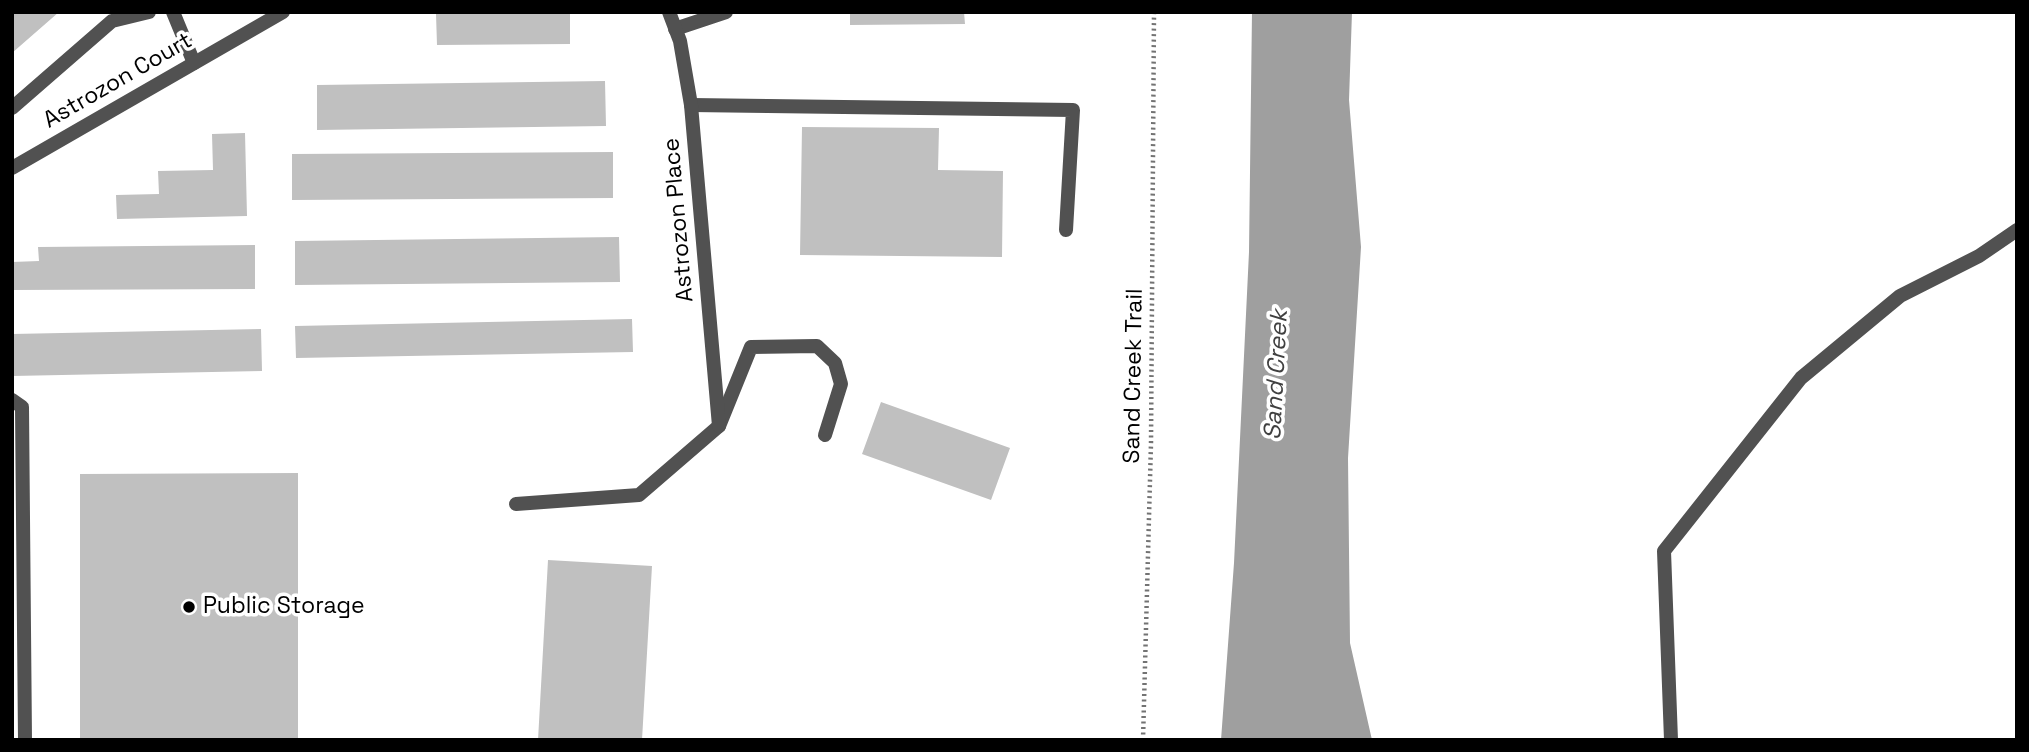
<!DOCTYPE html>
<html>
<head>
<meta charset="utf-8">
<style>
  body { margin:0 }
  #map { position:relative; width:2029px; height:752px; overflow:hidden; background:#fff; font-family:"Space Grotesk",sans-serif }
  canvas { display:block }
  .frame { position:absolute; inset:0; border:14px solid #000; pointer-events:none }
</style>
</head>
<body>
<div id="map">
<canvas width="2029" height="752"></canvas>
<div class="frame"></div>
</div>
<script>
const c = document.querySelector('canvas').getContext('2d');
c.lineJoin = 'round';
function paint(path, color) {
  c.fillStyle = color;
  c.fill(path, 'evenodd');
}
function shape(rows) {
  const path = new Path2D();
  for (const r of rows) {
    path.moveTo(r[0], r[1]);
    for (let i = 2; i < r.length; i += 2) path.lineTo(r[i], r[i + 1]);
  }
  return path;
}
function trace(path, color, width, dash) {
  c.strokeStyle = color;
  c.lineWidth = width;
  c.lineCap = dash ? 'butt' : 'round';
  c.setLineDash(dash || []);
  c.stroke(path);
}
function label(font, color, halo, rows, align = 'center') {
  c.font = font + ' "Space Grotesk",sans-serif';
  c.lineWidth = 7;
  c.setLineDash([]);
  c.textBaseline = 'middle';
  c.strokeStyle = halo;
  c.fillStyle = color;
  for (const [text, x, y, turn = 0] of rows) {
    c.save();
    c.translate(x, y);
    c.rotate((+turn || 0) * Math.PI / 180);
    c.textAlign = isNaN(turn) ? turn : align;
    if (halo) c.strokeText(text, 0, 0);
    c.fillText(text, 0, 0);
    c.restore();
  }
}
paint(shape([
  [1252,12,1352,12,1349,100,1361,247,1348,458,1350,643,1372,740,1221,740,1234,563,1249,252]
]), '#9f9f9f');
paint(shape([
  [12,12,59,12,12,53],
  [461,12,570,12,570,44,437,45,436,14],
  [850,12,964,12,965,24,850,25],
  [605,81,606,126,317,130,317,85],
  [802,127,939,128,938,170,1003,171,1002,257,800,255],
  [245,133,247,216,117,219,116,195,159,194,158,171,213,170,212,134],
  [613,152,613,198,292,200,292,154],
  [619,237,620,282,295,285,295,241],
  [255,245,255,289,12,290,12,262,39,261,38,247],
  [632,319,633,352,296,358,295,326],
  [261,329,262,371,12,376,12,334],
  [881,402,1010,448,991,500,862,454],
  [298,473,298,740,80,740,80,474],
  [548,560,652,566,642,740,538,740]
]), '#c0c0c0');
trace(shape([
  [1143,740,1151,443,1154,12]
]), '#737373', 4.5, [2, 3.5]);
trace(shape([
  [173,12,194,63],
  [675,29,726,12],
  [691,105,1073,110,1066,230],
  [12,108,112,21,149,12],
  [12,400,22,407,25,740],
  [516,504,639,495,719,426,751,347,817,346,835,363,841,384,825,435],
  [1671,740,1664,551,1801,378,1900,296,1979,256,2017,230]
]), '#515151', 14);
trace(shape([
  [669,12,680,41,691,105,719,426],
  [12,168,283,12]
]), '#515151', 14);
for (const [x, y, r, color] of [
  [189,607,7,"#000"]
]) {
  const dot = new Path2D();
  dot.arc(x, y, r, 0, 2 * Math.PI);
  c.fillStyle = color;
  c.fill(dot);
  trace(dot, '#fff', 2.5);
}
label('23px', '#000', '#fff', [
  ["Astrozon Court",118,81,-30],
  ["Astrozon Place",679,220,-95],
  ["Sand Creek Trail",1134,376,-89]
]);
label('23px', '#000', '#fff', [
  ["Public Storage",203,607]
], 'left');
label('italic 24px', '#404040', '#fff', [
  ["Sand Creek",1277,375,-87]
]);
</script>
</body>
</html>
